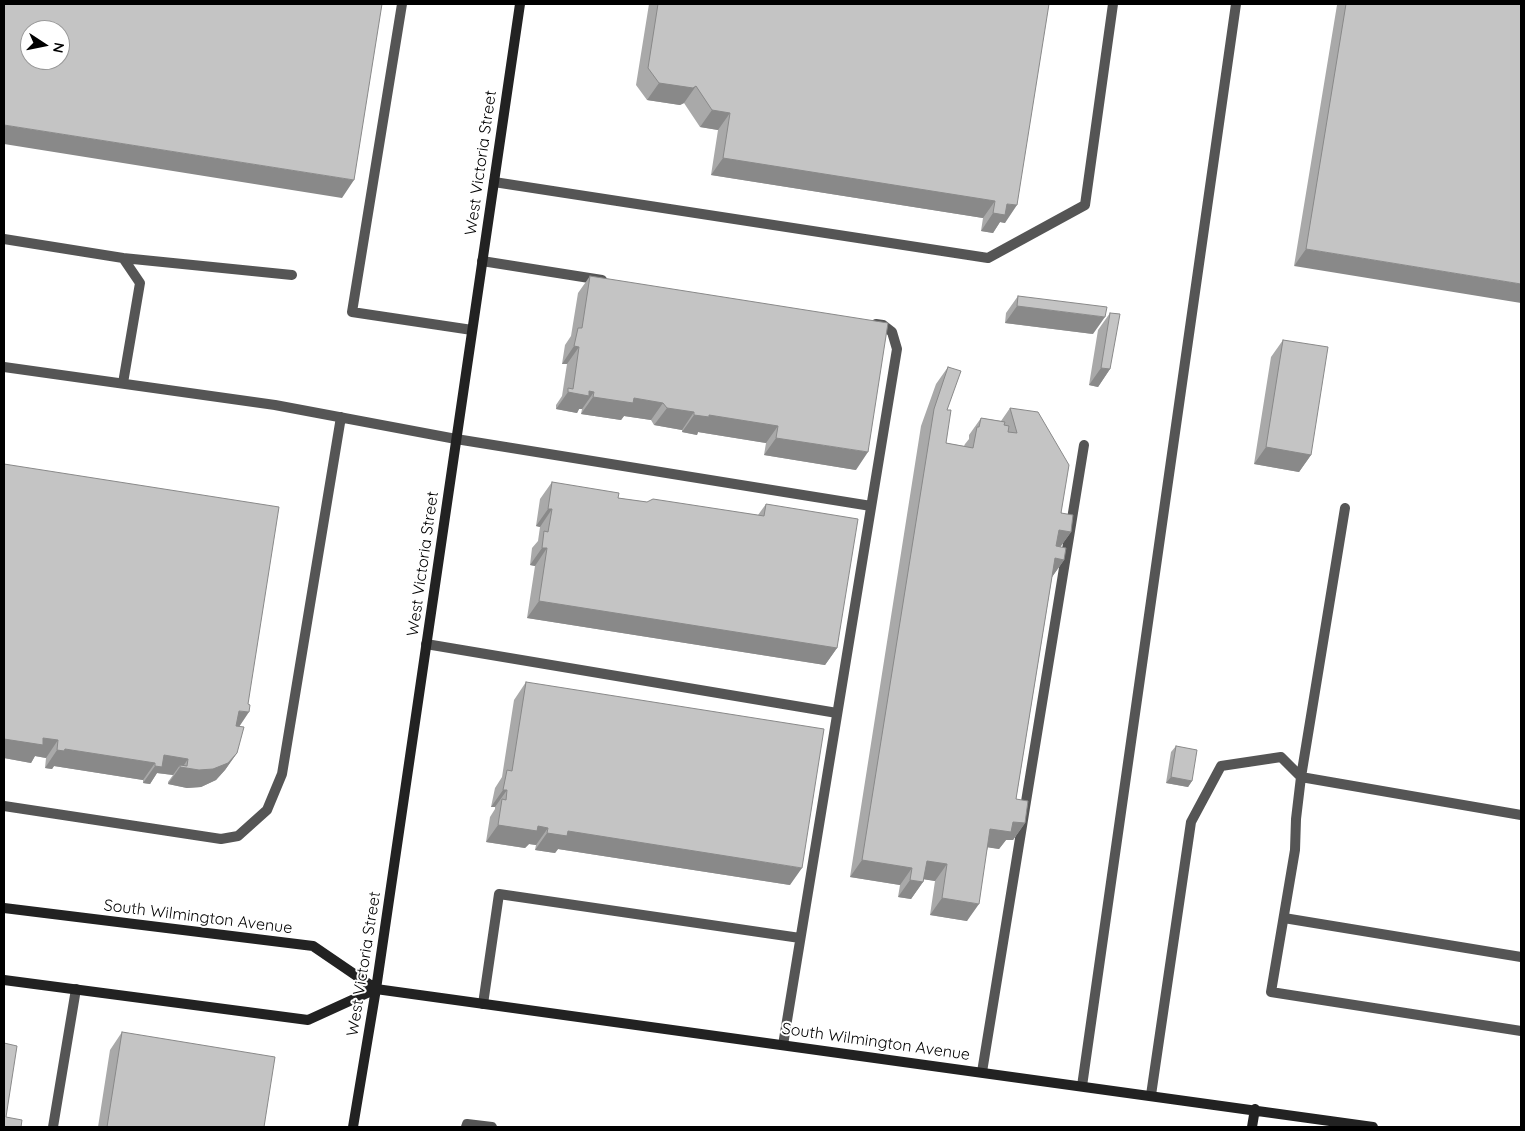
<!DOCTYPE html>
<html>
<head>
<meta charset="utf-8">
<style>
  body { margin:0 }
  #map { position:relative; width:1525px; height:1131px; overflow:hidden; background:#fff; font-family:Quicksand,sans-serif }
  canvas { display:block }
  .frame { position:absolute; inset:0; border:5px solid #000; pointer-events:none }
  .north { position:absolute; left:20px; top:20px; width:50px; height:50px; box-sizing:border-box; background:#fff; border:1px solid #999; border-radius:50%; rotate:101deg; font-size:14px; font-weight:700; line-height:20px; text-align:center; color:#000 }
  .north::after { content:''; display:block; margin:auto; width:18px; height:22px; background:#000; clip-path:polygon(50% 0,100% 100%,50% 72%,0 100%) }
</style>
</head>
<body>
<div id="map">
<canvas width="1525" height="1131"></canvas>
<div class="frame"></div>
<div class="north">N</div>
</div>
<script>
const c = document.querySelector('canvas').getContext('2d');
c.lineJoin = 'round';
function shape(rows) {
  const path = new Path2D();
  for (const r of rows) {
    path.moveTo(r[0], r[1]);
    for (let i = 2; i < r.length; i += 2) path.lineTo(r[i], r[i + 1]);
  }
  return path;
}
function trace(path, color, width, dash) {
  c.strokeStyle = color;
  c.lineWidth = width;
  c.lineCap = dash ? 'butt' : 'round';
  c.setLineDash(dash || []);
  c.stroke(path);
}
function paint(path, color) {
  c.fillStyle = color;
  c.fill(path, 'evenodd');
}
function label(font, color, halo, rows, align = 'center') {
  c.font = font + ' Quicksand,sans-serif';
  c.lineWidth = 4;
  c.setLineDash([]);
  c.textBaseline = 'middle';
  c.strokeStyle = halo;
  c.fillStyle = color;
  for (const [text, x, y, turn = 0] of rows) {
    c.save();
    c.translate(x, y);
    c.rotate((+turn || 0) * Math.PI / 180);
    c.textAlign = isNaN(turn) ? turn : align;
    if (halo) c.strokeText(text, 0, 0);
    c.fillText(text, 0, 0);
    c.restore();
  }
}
trace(shape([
  [402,4,352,312,472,330],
  [494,182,988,258,1085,205,1113,4],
  [4,239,123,258,140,283,123,383],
  [123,258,292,275],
  [482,261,602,280],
  [4,367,275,405,456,439,871,506],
  [1345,508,1301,777,1296,819,1295,850,1271,992,1521,1031],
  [426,644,837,713],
  [4,806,221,839,238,836,267,810,282,774,341,417],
  [1284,918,1521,957],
  [483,1004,499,894,800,938],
  [783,1045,897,349,892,332,883,325,876,324],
  [982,1072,1084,445],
  [1082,1086,1236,4],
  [1151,1095,1191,822,1221,766,1281,757,1301,777,1521,815],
  [53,1127,76,989],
  [466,1127,467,1124,492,1127]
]), '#555', 10);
trace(shape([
  [4,908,313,946,376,989,1373,1127],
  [4,980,308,1020,376,989],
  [353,1127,376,989,520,4],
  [1252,1127,1255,1109]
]), '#222', 10);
paint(shape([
  [649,4,1049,4,1005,223,1000,222,993,233,981,231,983,218,711,175,718,130,700,127,684,103,680,105,647,100,636,85],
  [1330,4,1521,4,1294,266,1337,5],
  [590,276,856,470,764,455,766,443,698,432,697,435,682,432,682,430,654,425,651,420,624,416,621,420,581,414,582,409,579,409,577,413,556,409,556,405,562,396,567,364,562,364,565,345,571,336,578,293],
  [1018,296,1093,334,1005,323,1006,313],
  [1110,313,1110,369,1098,387,1089,385,1098,330],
  [1283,340,1311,455,1299,472,1254,464,1271,357],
  [948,367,946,443,964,446,965,444,969,439,969,435,981,418,1001,421,1010,408,1071,532,1060,547,1064,560,1052,577,1016,799,1025,823,1013,840,1006,840,999,849,988,847,967,921,930,915,935,881,924,879,923,882,911,899,898,897,900,885,850,877,921,426,936,384],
  [4,464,239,726,237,753,225,770,216,780,201,787,187,788,168,784,168,782,173,775,157,773,150,784,143,783,143,780,54,766,52,769,45,768,46,758,35,756,31,763,4,758],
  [552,482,618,498,647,502,758,515,766,504,837,648,825,665,527,618,535,566,530,565,532,548,538,541,540,527,536,526,540,499],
  [526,682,790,885,558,849,555,853,535,850,536,845,529,844,525,848,486,842,490,817,495,809,495,807,491,807,495,788,502,777,514,700],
  [1176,746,1192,781,1188,787,1166,783,1171,752],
  [122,1032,264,1127,98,1127,110,1050]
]), '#a9a9a9');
paint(shape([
  [659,83,696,86,684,103,680,105,647,100],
  [712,110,730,113,718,130,700,127],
  [4,125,354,180,342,198,4,144],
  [723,158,995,201,983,218,711,175],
  [1007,204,1017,205,1005,223,1000,222,993,233,981,231,993,213],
  [1306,249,1521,284,1521,303,1294,266],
  [1017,306,1105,317,1093,334,1005,323],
  [574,346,579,347,567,364,562,364],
  [1101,368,1110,369,1098,387,1089,385],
  [589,391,594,392,582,409,579,409,577,413,556,409,568,392],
  [593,397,634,398,663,403,651,420,624,416,621,420,581,414],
  [667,408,694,412,682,430,654,425],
  [694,415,709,415,778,426,766,443,698,432,697,435,682,432],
  [776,438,868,452,856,470,764,455],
  [1266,447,1311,455,1299,472,1254,464],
  [548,509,552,509,540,527,536,526],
  [1059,530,1071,532,1059,549,1047,547],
  [542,548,547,548,535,566,530,565],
  [1055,558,1064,560,1052,577,1043,575],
  [539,601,837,648,825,665,527,618],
  [239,711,249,712,237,730,227,728],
  [43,738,58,740,46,758,35,756,31,763,4,758,4,739],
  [65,749,155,763,143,780,54,766,52,769,45,768,57,750],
  [237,753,225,770,216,780,201,787,187,788,168,784,180,767,180,765,173,775,157,773,150,784,143,783,155,766,164,755,188,759,182,768],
  [1171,777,1192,781,1188,787,1166,783],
  [503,790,507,790,495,807,491,807],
  [1013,822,1025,823,1013,840,1006,840,999,849,978,846,990,829],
  [498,825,538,826,548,828,536,845,529,844,525,848,486,842],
  [568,831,802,868,790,885,558,849,555,853,535,850,547,833],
  [862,860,912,868,900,885,850,877],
  [927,861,947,864,935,881,915,878],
  [910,880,923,882,911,899,898,897],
  [942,898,979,904,967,921,930,915]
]), '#898989');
const building = shape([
  [4,4,382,4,354,180,4,125,4,4],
  [30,30,60,30,60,60,30,60,30,30],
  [658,4,1049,4,1017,205,1007,204,1005,215,993,213,995,201,723,158,730,113,712,110,696,86,693,88,659,83,648,68,658,4],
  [1346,4,1521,4,1521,284,1306,249,1346,4],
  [590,276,888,323,868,452,776,438,778,426,709,415,709,417,694,415,694,412,667,408,663,403,634,398,633,403,593,397,594,392,589,391,589,396,568,392,568,388,573,389,579,347,574,346,578,328,582,328,590,276],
  [1018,296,1107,307,1105,317,1017,306,1018,296],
  [1110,313,1120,314,1110,369,1101,368,1110,313],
  [1283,340,1328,347,1311,455,1266,447,1283,340],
  [948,367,961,371,947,410,951,410,946,443,973,448,977,427,979,427,981,418,1005,422,1004,425,1009,426,1008,432,1017,433,1010,408,1038,412,1069,465,1061,513,1073,515,1071,532,1059,530,1056,546,1066,548,1064,560,1055,558,1016,799,1028,801,1025,823,1013,822,1011,832,990,829,979,904,942,898,947,864,927,861,923,882,910,880,912,868,862,860,934,409,948,367],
  [4,464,279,507,248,704,250,705,249,712,239,711,236,726,244,727,237,753,228,763,213,769,199,770,180,767,180,765,187,766,188,759,164,755,162,767,155,766,155,763,65,749,64,751,57,750,58,740,43,738,43,745,4,739,4,464],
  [552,482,619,493,618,498,647,502,653,499,764,516,766,504,858,519,837,648,539,601,547,548,542,548,544,531,548,532,552,509,548,509,552,482],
  [526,682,824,729,802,868,568,831,567,836,547,833,548,828,538,826,537,831,498,825,502,799,506,800,507,790,503,790,507,770,512,771,526,682],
  [1176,746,1197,750,1192,781,1171,777,1176,746],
  [122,1032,275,1057,264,1127,107,1127,122,1032],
  [4,1043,17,1046,6,1117,22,1120,21,1127,4,1127,4,1043]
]);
paint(building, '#c4c4c4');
trace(building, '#898989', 1);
label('16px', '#000', '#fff', [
  ["West Victoria Street",481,163,-82],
  ["West Victoria Street",423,564,-82],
  ["South Wilmington Avenue",198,917,7],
  ["West Victoria Street",364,964,-81],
  ["South Wilmington Avenue",876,1042,8]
]);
</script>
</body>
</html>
